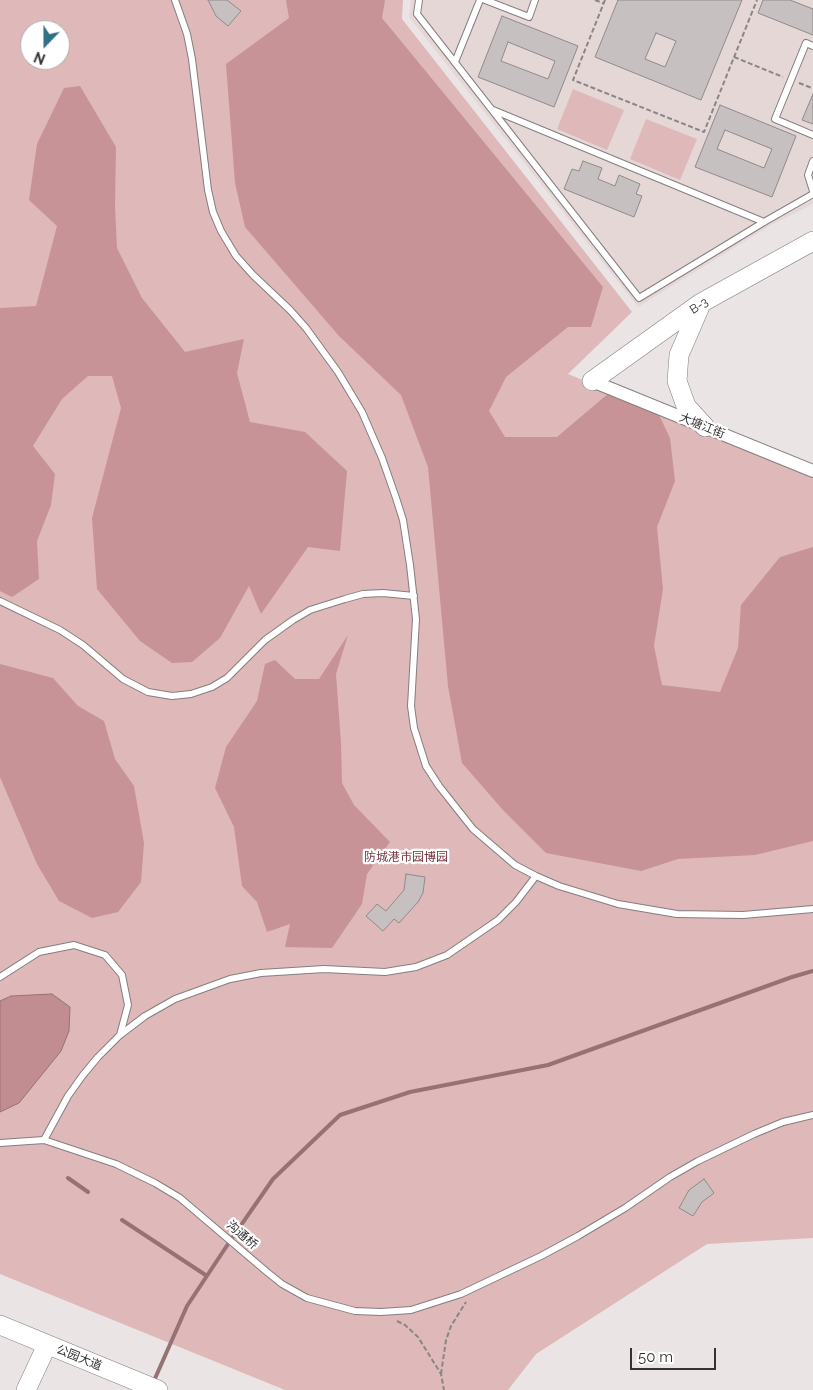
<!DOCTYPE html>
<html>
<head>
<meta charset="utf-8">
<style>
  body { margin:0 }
  #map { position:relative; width:813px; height:1390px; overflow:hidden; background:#eae4e4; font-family:Raleway,sans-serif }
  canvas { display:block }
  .north { position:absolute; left:20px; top:20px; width:50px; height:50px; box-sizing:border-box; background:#fff; border:1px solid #aeadad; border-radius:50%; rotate:202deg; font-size:14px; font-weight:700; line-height:20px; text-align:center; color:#343232 }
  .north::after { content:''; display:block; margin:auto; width:18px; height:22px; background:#327086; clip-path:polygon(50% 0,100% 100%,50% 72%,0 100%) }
  .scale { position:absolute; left:630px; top:1348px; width:86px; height:22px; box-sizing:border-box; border:2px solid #343232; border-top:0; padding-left:6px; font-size:15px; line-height:18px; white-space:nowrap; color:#343232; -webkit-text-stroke:4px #fff; paint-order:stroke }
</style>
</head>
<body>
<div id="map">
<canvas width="813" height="1390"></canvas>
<div class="north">N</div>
<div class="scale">50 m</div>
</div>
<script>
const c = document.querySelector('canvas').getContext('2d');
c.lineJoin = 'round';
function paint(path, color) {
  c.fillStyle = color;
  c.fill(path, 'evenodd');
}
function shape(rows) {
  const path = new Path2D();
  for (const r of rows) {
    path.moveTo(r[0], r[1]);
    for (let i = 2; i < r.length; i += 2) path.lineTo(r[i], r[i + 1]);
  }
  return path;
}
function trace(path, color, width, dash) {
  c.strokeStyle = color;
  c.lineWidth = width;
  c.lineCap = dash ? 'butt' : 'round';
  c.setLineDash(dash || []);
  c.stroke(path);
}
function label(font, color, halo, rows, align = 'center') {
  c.font = font + ' Raleway,"Noto Sans SC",sans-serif';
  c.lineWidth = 4.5;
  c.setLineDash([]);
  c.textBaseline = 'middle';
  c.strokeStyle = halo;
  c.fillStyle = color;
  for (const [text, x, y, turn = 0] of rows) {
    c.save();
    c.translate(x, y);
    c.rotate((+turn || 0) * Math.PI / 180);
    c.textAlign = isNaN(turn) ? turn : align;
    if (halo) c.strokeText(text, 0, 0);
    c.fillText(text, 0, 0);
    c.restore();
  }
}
paint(shape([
  [411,0,813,0,813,204,771,225,638,307,409,17]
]), '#e6d7d7');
paint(shape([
  [0,0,403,0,402,19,632,312,568,374,813,475,813,1238,707,1244,536,1354,508,1390,285,1390,0,1274],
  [30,30,60,30,60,60,30,60],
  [573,89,624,110,607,150,557,129],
  [646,119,697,139,680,180,630,159]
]), '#dfb8ba');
paint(shape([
  [286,0,385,0,382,18,603,287,591,327,568,327,506,377,489,411,505,437,557,437,609,393,658,413,670,438,675,481,657,527,663,589,654,646,662,685,720,692,738,648,741,605,780,557,813,547,813,841,755,855,678,859,641,871,546,853,503,810,462,763,448,686,428,467,401,395,339,336,245,227,235,183,226,64,289,18],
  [80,86,116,147,115,205,117,248,142,298,185,352,244,339,237,373,250,422,305,432,347,471,340,551,308,547,261,614,249,586,220,638,192,662,172,663,140,641,97,589,92,518,121,408,112,376,88,376,62,399,33,446,55,474,51,505,37,541,39,579,12,597,0,591,0,308,36,306,57,226,29,200,37,144,64,88],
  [348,635,336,674,341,743,342,783,354,805,390,842,367,874,362,904,332,948,285,947,290,924,267,932,257,902,242,886,234,827,215,788,226,747,257,701,265,664,275,660,295,679,319,679],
  [0,664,53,678,78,706,104,721,115,759,134,786,144,843,141,882,118,912,92,918,59,901,37,864,0,777]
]), '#c89397');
const water = shape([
  [52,994,70,1007,69,1031,61,1051,19,1103,0,1112,0,1001,11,996,52,994]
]);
paint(water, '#c28d91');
trace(water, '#977274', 1);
trace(shape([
  [68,1178,88,1192],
  [122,1220,207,1276],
  [153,1383,187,1306,228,1244,273,1179,340,1115,410,1092,548,1065,792,977,813,971]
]), '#977274', 4);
const building = shape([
  [208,0,227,0,241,11,228,26,216,16,208,0],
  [618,0,742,0,701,100,595,57,618,0],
  [656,33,676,41,665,67,645,59,656,33],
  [763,0,790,0,813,9,813,35,758,13,763,0],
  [502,16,578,46,554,107,478,77,502,16],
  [508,42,555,61,548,79,501,61,508,42],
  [813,94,813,124,802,120,813,94],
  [720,105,796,136,772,197,695,167,720,105],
  [725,130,772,149,764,168,717,149,725,130],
  [583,161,602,168,598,179,615,186,619,175,640,184,636,194,642,196,634,217,564,189,572,169,579,171,583,161],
  [406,874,425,877,423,893,418,902,399,923,394,919,383,931,366,916,377,904,386,911,404,890,406,874],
  [704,1179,714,1193,702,1202,693,1216,679,1208,689,1190,704,1179]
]);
paint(building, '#c6c0c0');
trace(building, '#908b8b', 1);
const lane = shape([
  [419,0,417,14,639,298,764,222,813,194],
  [485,0,529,17,535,0],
  [813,46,806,43,775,119,813,135],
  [455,62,480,0],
  [493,110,764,222],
  [813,161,808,175,813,191],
  [0,601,60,630,83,645,123,679,148,692,172,696,191,694,212,687,227,678,265,640,293,620,310,610,345,599,363,594,383,593,414,596],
  [536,876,559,886,618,904,677,914,743,915,813,909],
  [0,977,39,952,74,945,105,955,122,975,128,1005,120,1035],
  [44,1140,116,1164,155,1183,180,1198,267,1272,282,1284,307,1298,355,1311,381,1312,411,1310,461,1294,541,1256,578,1236,625,1208,670,1177,698,1161,754,1134,783,1122,813,1115],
  [0,1143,44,1140,68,1096,83,1075,98,1057,120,1035,145,1016,175,999,230,979,261,973,324,969,385,972,416,967,447,955,498,920,516,902,536,876,515,865,473,829,439,786,426,766,414,728,411,706,416,619,410,565,403,520,396,498,382,458,362,412,338,372,306,328,290,310,253,275,236,256,221,231,213,212,208,190,192,59,187,34,175,0]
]);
const street = shape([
  [592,381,813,471]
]);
const secondary = shape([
  [701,304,679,355,677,381,686,406,705,427],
  [592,381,701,303,813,241],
  [0,1325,158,1390],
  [26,1390,47,1345]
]);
trace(lane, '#847e7f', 8);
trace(street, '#847e7f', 14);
trace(secondary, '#847e7f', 20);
trace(shape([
  [595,0,603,3],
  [605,0,573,80,704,132,757,0],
  [734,57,783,77],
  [799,83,812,88],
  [397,1321,405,1325,418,1337,441,1374,444,1390],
  [441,1374,446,1340,451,1326,466,1302]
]), '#8a8686', 2, [5, 2.5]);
trace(lane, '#fff', 6);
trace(street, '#fff', 12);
trace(secondary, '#fff', 19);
label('12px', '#343232', '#fff', [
  ["B-3",699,306,-33],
  ["大塘江街",702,426,22],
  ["沟通桥",242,1235,41],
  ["公园大道",79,1358,22]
]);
label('12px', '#77343d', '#fff', [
  ["防城港市园博园",406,857]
]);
</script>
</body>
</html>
